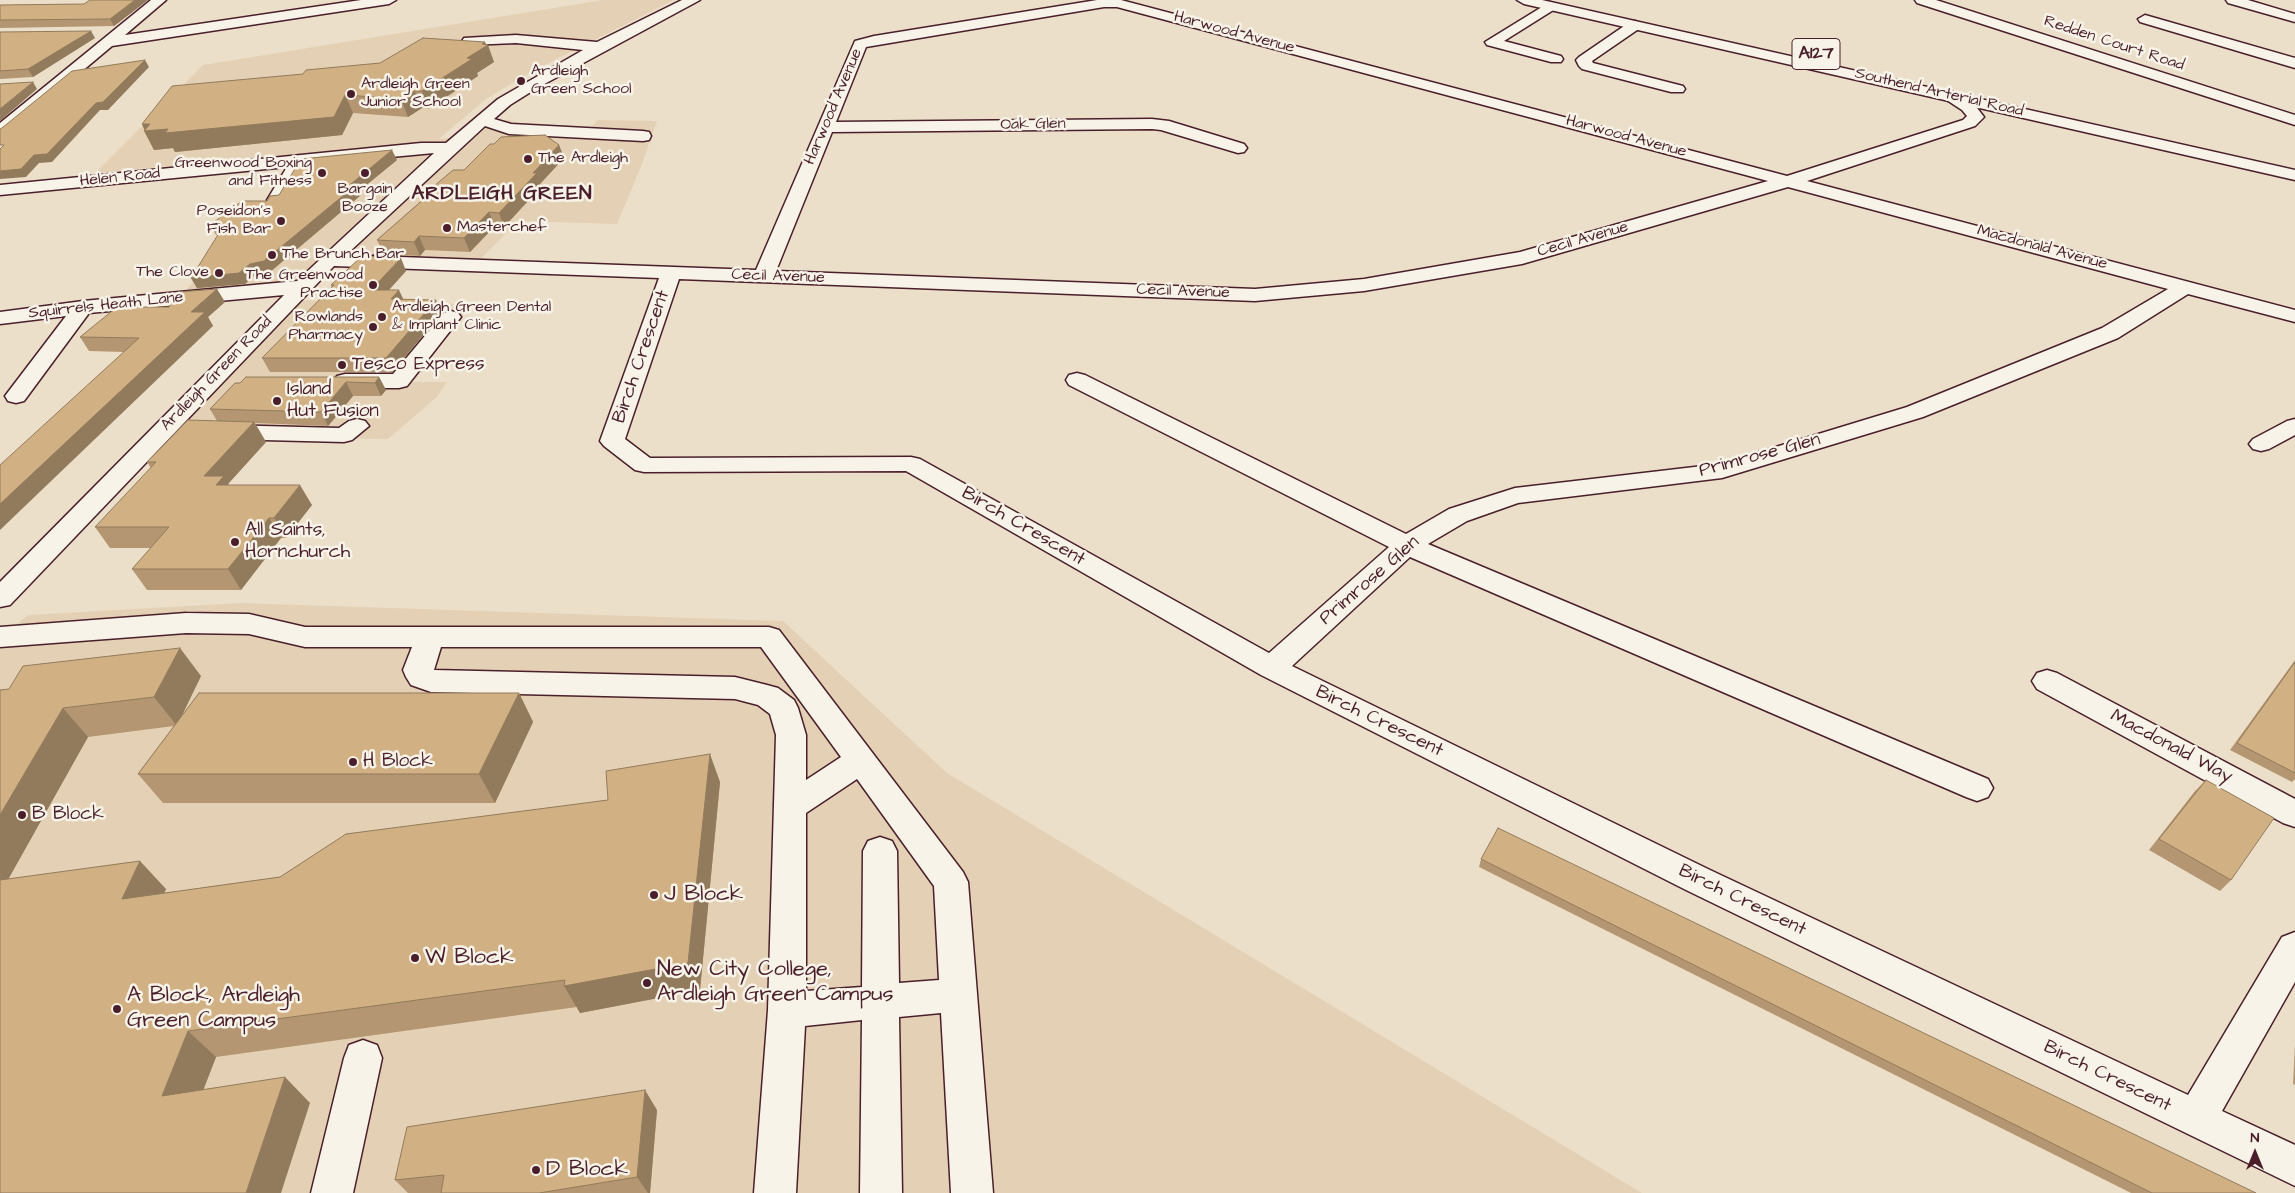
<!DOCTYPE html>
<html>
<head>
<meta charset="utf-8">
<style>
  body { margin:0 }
  #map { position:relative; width:2295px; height:1193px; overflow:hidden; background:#ecdfca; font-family:"Architects Daughter",sans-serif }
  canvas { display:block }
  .north { position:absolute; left:2230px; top:1128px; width:50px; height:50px; -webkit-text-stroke:4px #f7f3e8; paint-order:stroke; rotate:0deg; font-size:14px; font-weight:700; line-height:20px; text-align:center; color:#4a1f2b }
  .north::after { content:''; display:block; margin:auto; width:18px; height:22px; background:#4a1f2b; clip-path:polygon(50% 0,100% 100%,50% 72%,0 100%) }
</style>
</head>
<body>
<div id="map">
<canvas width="2295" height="1193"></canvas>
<div class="north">N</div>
</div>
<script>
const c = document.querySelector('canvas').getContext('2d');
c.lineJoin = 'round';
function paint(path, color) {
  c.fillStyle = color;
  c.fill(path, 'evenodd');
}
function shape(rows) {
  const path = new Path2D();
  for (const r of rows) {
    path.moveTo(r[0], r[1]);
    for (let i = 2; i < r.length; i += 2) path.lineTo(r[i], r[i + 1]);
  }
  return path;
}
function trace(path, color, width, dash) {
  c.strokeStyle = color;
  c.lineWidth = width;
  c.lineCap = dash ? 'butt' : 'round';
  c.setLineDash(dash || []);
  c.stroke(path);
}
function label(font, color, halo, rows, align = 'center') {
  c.font = font + ' "Architects Daughter",sans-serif';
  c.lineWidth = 5;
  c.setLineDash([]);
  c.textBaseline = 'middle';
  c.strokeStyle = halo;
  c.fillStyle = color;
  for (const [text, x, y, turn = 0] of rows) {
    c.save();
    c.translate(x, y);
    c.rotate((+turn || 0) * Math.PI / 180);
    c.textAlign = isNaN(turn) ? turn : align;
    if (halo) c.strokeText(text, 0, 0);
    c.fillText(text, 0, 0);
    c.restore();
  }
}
paint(shape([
  [603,0,674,0,531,72,486,99,439,139,463,136,482,120,509,120,525,126,591,128,598,120,657,121,640,169,617,224,519,221,473,266,329,260,302,287,180,298,196,278,263,208,299,154,95,173,203,65],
  [289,300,472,304,412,382,447,382,437,397,388,439,157,436],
  [241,603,783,621,947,773,1642,1193,0,1193,0,638,28,615]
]), '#e4d1b5');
const minor = shape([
  [151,0,166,0,125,35,361,0,396,0,389,4,112,46,6,135,0,136,0,123,151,0],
  [682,0,700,0,537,88,510,105,494,119,511,124,643,131,649,132,651,136,649,140,643,141,509,134,485,126,346,255,756,270,855,41,874,36,1097,0,1121,0,1787,176,1963,120,1967,116,1962,110,1939,95,1941,92,1953,92,1974,104,1984,117,1975,126,1807,181,2295,310,2295,322,2188,294,2118,338,1923,417,1722,478,1518,503,1467,521,1428,544,1988,779,1993,788,1988,797,1977,801,1966,797,1410,557,1292,666,1710,870,2188,1095,2282,937,2295,932,2295,982,2222,1111,2295,1145,2295,1186,1686,890,1261,675,906,471,644,472,635,470,604,446,600,441,659,278,334,266,10,605,0,607,0,582,284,295,89,313,24,401,16,403,8,401,5,396,66,316,0,324,0,312,83,301,297,281,434,153,306,165,282,204,276,205,270,204,267,200,287,167,0,195,0,185,421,143,446,143,498,99,583,50,516,43,469,45,464,44,462,41,464,38,516,35,597,42,682,0],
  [1104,7,1117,7,1768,181,1520,252,1364,279,1255,289,776,271,832,132,1152,129,1161,130,1238,153,1244,152,1247,148,1244,144,1169,121,1152,119,836,122,866,47,1104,7],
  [1788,187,2168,289,2102,328,1907,407,1720,464,1515,488,1449,509,1406,534,1085,375,1077,373,1069,375,1066,380,1069,385,1389,547,1269,653,920,459,911,457,650,458,625,439,679,279,1255,301,1364,291,1522,264,1788,187],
  [1915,0,1936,0,2295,115,2295,125,1917,3,1915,0],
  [2226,0,2248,0,2295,14,2295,22,2228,3,2226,0],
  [1550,2,1557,6,1555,9,1504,41,1561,56,1563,59,1561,62,1551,62,1487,45,1485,42,1550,2],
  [2145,15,2295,58,2295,68,2140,22,2138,19,2145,15],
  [1635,21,1642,25,1640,28,1592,61,1593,63,1683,86,1685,89,1683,92,1671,92,1582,69,1579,66,1576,60,1579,57,1630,22,1635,21],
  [451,311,458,313,461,317,407,386,399,388,345,388,337,386,334,381,337,376,345,374,393,374,444,313,451,311],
  [357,419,365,421,369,426,352,440,344,442,224,439,216,437,212,432,216,427,224,425,339,428,349,421,357,419],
  [2295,419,2295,435,2269,449,2261,451,2253,449,2249,444,2253,439,2287,421,2295,419],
  [186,613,249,614,305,627,769,627,779,630,963,872,968,882,993,1193,951,1193,941,1013,899,1017,902,1193,860,1193,862,1020,805,1026,796,1193,754,1193,768,1010,776,735,770,714,758,705,735,699,431,692,411,685,406,677,403,670,412,647,305,647,249,634,186,633,0,647,0,627,186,613],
  [441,647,761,647,841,757,806,780,806,735,798,708,794,700,778,688,767,685,735,677,434,670,441,647],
  [857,779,934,886,939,980,899,983,897,851,892,841,880,837,868,841,863,851,862,987,806,991,806,813,857,779],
  [2047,670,2057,673,2295,799,2295,827,2283,823,2037,689,2032,681,2037,673,2047,670],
  [363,1040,377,1045,382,1058,353,1193,311,1193,344,1058,349,1045,363,1040]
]);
const highway = shape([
  [1517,0,1542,0,2295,170,2295,180,1524,4,1517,0]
]);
trace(minor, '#4a1f2b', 3);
trace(highway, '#4a1f2b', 3);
paint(minor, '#f7f3e8');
paint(highway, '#f7f3e8');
paint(shape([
  [148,0,114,26,0,28,0,5,84,4],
  [0,32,95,38,33,77,0,79],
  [485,42,494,62,477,73,478,76,428,109,422,108,408,117,353,113,342,135,175,152,173,148,154,150,142,124,303,74,380,63],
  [494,144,559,145,564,158,540,184,541,187,504,227,495,226,470,252,425,250,420,256,384,254,377,240,421,201,420,198,464,170],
  [397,160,359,191,361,195,270,272,256,274,245,284,197,288,191,278,218,235,216,235,210,225,267,201,279,195],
  [406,271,389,290,403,299,442,313,392,372,270,372,262,358,332,288,331,285],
  [225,302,208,317,213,326,124,352,89,351,80,337,169,307],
  [379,377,386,390,381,396,353,396,328,426,255,423,266,442,228,484,229,485,312,505,286,538,281,538,241,590,147,590,132,569,151,548,110,548,95,527,151,468,147,462,217,421,210,409,235,383],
  [2295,660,2295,779,2292,782,2230,750],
  [201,676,181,716,519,693,533,722,495,803,163,803,138,774,174,726,88,737,8,879,166,889,164,893,280,877,608,800,720,782,700,990,580,1013,577,1007,216,1057,203,1090,310,1103,0,1193,0,690],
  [2206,780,2231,880,2220,891,2149,850,2195,791],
  [1481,859,2256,1193,2131,1193,1479,867],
  [2295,1043,2295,1085,2293,1084],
  [657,1110,650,1193,408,1193,395,1180]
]), '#b49772');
paint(shape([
  [135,0,148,0,114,26,110,19],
  [91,31,95,38,33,77,28,69],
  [485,42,486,46,488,45,494,62,477,73,478,76,428,109,422,91,467,58],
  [145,60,149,67,108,110,100,110,52,162,39,163,26,177,0,179,0,171,34,155],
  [33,82,37,89,0,121,0,109],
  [415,91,422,108,408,117,401,99],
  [345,95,353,113,342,135,175,152,173,148,154,150,144,131,145,131,142,124,150,124,168,129],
  [559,145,564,158,540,184,541,187,504,227,499,213,533,173],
  [392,150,397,160,359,191,361,195,270,272,256,274,245,284,197,288,191,278,250,264,351,184],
  [489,212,495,226,470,252,464,238],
  [419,236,425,250,420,256,414,242],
  [401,258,406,271,377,303,371,290],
  [217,289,225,302,208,317,213,326,0,530,0,504,191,312],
  [399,290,405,303,391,299],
  [436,300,442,313,392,372,386,358],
  [379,377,386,390,381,396,375,383],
  [346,382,353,396,328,426,321,412],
  [254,422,266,442,228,484,236,497,204,476],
  [300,485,312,505,286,538,274,518],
  [269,518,281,538,241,590,228,569],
  [180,648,201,676,177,726,154,697],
  [519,693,533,722,495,803,479,774],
  [63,708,88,737,0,894,0,815],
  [710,754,720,782,700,990,580,1013,564,986],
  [140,861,166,889,149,927,122,899],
  [188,1031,216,1057,191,1122,162,1096],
  [285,1077,310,1103,281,1193,246,1193],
  [645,1090,657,1110,650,1193,648,1193,637,1177]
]), '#927b5c');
const building = shape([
  [90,0,135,0,110,19,0,20,0,5,84,4,90,0],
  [91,31,28,69,0,71,0,32,91,31],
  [423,38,485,42,482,44,488,45,467,58,472,59,422,91,415,91,401,99,345,95,334,117,165,133,168,129,144,131,150,124,142,124,172,86,303,74,306,70,380,63,423,38],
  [145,60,103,102,96,103,47,154,34,155,21,169,0,171,0,149,4,145,0,145,0,129,2,128,72,71,145,60],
  [33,82,0,109,0,84,33,82],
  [545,135,559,145,533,173,537,173,499,213,489,212,464,238,419,236,414,242,377,240,425,198,420,198,453,170,464,170,490,144,494,144,501,137,545,135],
  [392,150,351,184,356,185,264,261,250,264,239,273,191,278,224,225,210,225,242,201,267,201,270,196,279,195,301,159,392,150],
  [362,256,401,258,371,290,399,290,391,299,436,300,386,358,262,358,334,285,331,285,362,256],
  [217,289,191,312,205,312,0,504,0,465,139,338,80,337,117,307,169,307,178,292,217,289],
  [246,377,379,377,375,383,346,382,321,412,210,409,235,383,240,383,246,377],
  [188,420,254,422,204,476,224,476,216,485,300,485,274,518,269,518,228,569,132,569,169,527,95,527,156,462,147,462,188,420],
  [180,648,154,697,63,708,0,815,0,690,9,689,23,666,180,648],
  [2295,662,2295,773,2237,743,2295,662],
  [199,693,519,693,479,774,138,774,199,693],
  [710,754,688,963,564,986,565,980,188,1031,162,1096,285,1077,246,1193,0,1193,0,880,140,861,122,899,280,877,346,834,608,800,606,771,710,754],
  [2206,780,2274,818,2231,880,2159,839,2206,780],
  [1498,828,2256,1193,2152,1193,1481,859,1498,828],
  [645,1090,637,1177,539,1193,441,1193,444,1175,395,1180,407,1127,645,1090]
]);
paint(building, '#d1b084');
trace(building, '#927b5c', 1);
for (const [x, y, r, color] of [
  [521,81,5,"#4a1f2b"],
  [351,94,5,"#4a1f2b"],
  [528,159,5,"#4a1f2b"],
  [322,173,5,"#4a1f2b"],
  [365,173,5,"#4a1f2b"],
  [281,221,5,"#4a1f2b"],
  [447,228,5,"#4a1f2b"],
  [272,255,5,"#4a1f2b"],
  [219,273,5,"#4a1f2b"],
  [373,285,5,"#4a1f2b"],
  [382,317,5,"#4a1f2b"],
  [373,327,5,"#4a1f2b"],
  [342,365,5,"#4a1f2b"],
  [277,401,5,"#4a1f2b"],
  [235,542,5,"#4a1f2b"],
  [353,762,5,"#4a1f2b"],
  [22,815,5,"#4a1f2b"],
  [654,895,5,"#4a1f2b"],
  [415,958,5,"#4a1f2b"],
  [647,983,5,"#4a1f2b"],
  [117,1009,5,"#4a1f2b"],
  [536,1170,5,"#4a1f2b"]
]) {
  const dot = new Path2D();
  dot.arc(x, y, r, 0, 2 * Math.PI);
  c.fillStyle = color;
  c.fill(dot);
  trace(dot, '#f7f3e8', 2);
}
label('16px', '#4a1f2b', '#f7f3e8', [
  ["Harwood Avenue",1234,33,15],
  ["Redden Court Road",2114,44,18],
  ["Southend Arterial Road",1939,93,13],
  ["Harwood Avenue",834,107,-67],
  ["Oak Glen",1033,125,-1],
  ["Harwood Avenue",1626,137,15],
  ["Helen Road",120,178,-6],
  ["Cecil Avenue",1583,240,-16],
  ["Macdonald Avenue",2042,248,15],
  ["Cecil Avenue",778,277,2],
  ["Cecil Avenue",1183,292,2],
  ["Squirrels Heath Lane",106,306,-6],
  ["Ardleigh Green Road",217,374,-46]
]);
label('16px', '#4a1f2b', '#f7f3e8', [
  ["Ardleigh",531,72],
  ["Green School",531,90],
  ["Ardleigh Green",361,85],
  ["Junior School",361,103],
  ["The Ardleigh",538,159],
  ["Greenwood Boxing",312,164,"right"],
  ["and Fitness",312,182,"right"],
  ["Bargain",365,190,"center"],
  ["Booze",365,208,"center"],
  ["Poseidon's",271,212,"right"],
  ["Fish Bar",271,230,"right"],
  ["Masterchef",457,228],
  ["The Brunch Bar",282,255],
  ["The Clove",209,273,"right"],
  ["The Greenwood",363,276,"right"],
  ["Practise",363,294,"right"],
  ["Ardleigh Green Dental",392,308],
  ["& Implant Clinic",392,326],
  ["Rowlands",363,318,"right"],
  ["Pharmacy",363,336,"right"]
], 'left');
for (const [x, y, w] of [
  [1816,54,48]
]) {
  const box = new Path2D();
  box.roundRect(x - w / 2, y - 15.5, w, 31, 4);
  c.fillStyle = '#f7f3e8';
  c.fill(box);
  trace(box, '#4a1f2b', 1);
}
label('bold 18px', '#4a1f2b', null, [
  ["A127",1816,54]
]);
label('19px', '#4a1f2b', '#f7f3e8', [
  ["Birch Crescent",642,357,-71],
  ["Primrose Glen",1760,456,-15],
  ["Birch Crescent",1023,527,30],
  ["Primrose Glen",1370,581,-41],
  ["Birch Crescent",1379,722,26],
  ["Macdonald Way",2171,747,28],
  ["Birch Crescent",1742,901,26],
  ["Birch Crescent",2107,1077,26]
]);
label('19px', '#4a1f2b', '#f7f3e8', [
  ["Tesco Express",352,365],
  ["Island",287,390],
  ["Hut Fusion",287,412],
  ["All Saints,",245,531],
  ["Hornchurch",245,553],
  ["H Block",363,762],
  ["B Block",32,815]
], 'left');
c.letterSpacing = '1px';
label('bold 20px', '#4a1f2b', '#f7f3e8', [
  ["ARDLEIGH GREEN",502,195]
]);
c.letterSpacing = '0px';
label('22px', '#4a1f2b', '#f7f3e8', [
  ["J Block",664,895],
  ["W Block",425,958],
  ["New City College,",657,970],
  ["Ardleigh Green Campus",657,995],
  ["A Block, Ardleigh",127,996],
  ["Green Campus",127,1021],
  ["D Block",546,1170]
], 'left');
</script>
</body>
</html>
